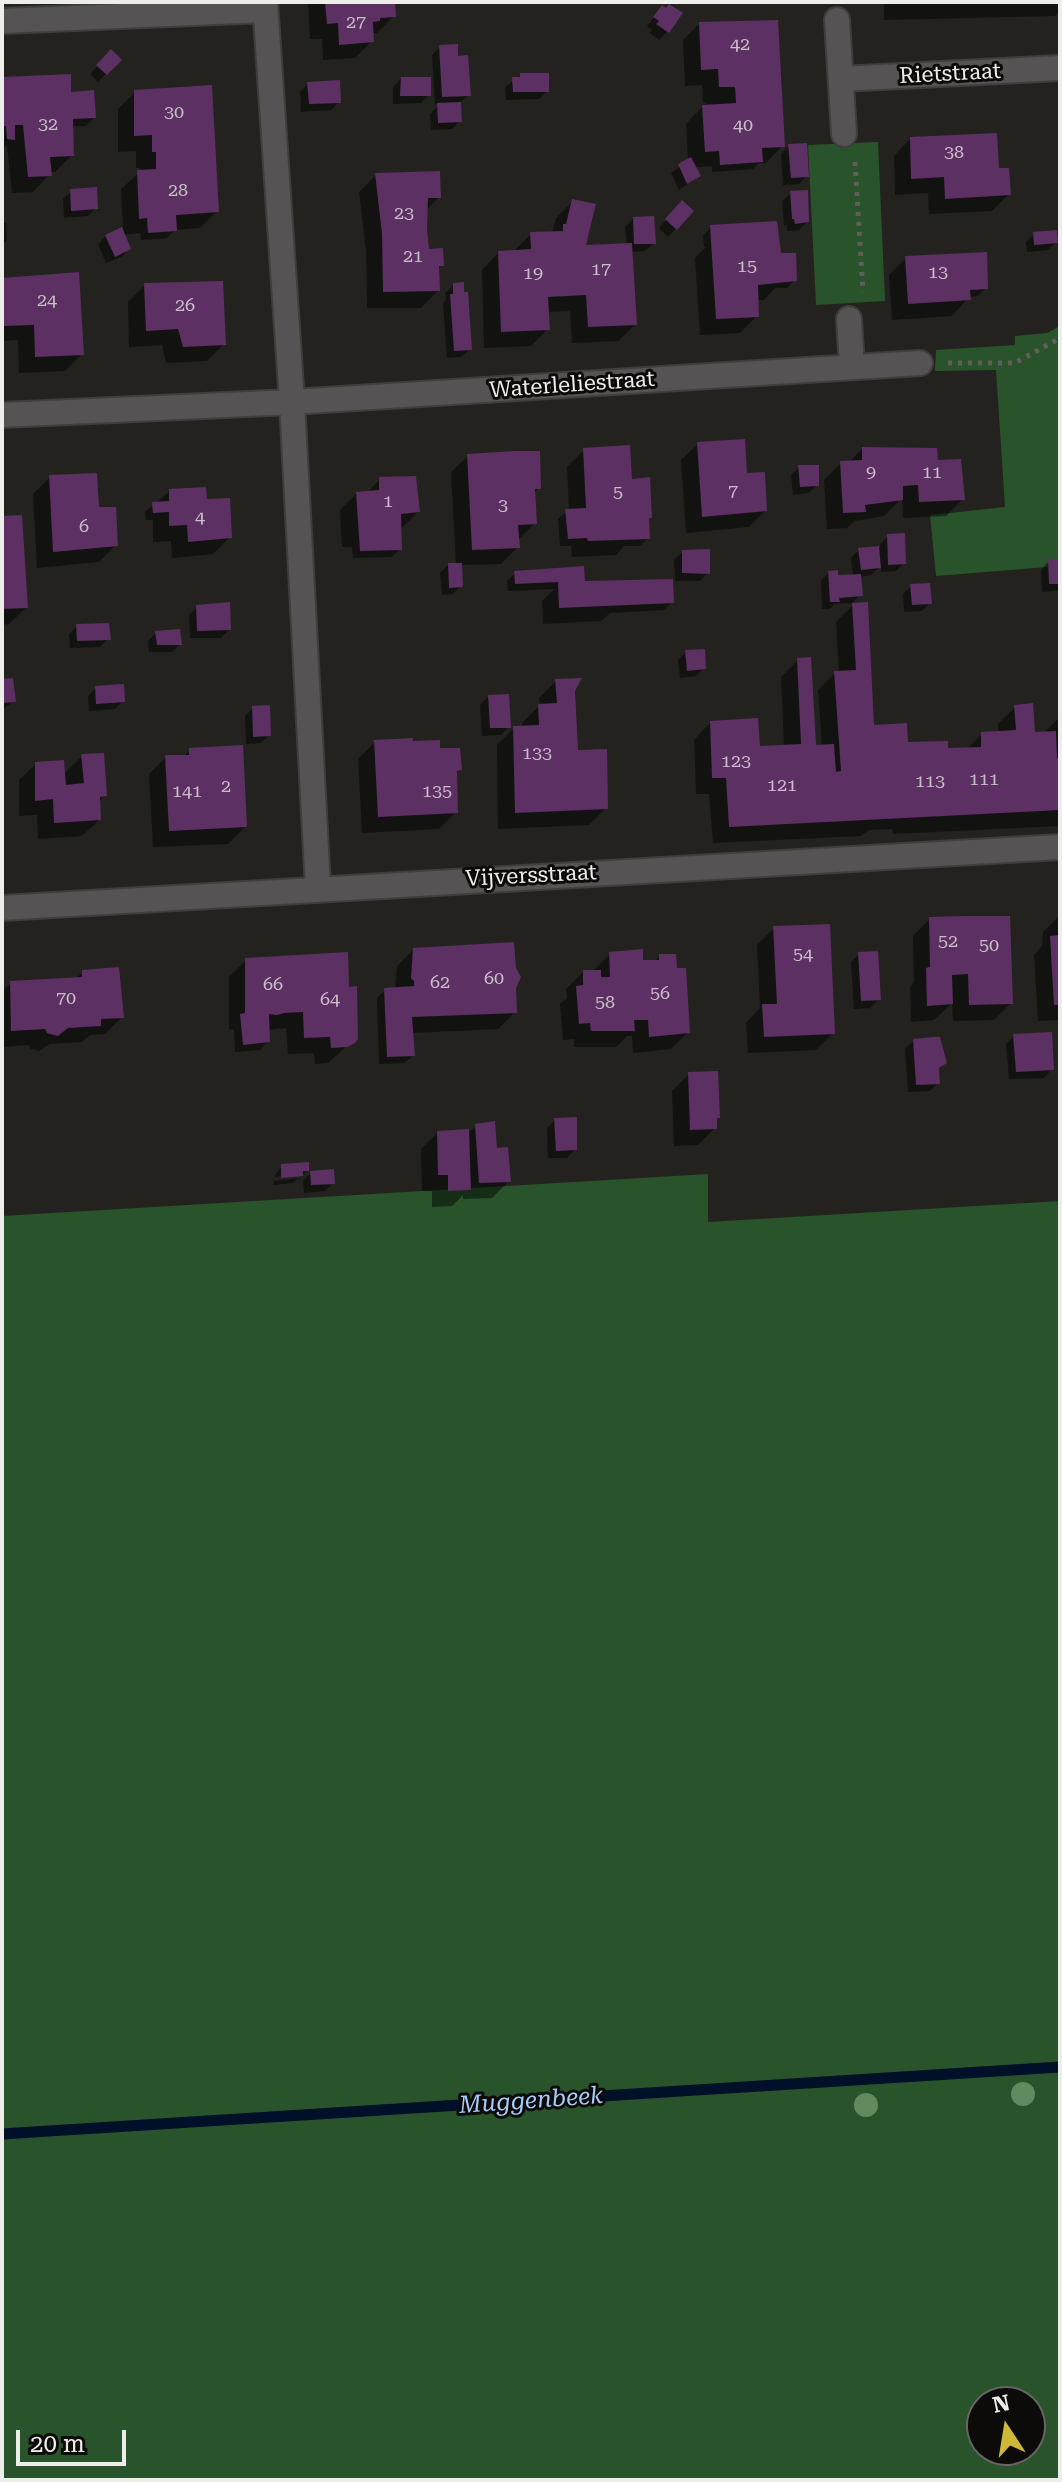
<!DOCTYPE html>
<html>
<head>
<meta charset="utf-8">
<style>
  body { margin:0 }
  #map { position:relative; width:1062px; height:2482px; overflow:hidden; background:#23221e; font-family:"Roboto Serif",serif }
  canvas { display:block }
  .frame { position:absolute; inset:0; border:4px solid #ededea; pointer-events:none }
  .north { position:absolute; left:966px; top:2386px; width:80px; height:80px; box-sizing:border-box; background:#0c0b0a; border:2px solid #666564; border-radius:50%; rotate:348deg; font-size:22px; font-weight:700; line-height:32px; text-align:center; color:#ededea }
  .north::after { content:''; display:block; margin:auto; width:28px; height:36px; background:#ceb837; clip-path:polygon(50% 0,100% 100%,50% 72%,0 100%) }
  .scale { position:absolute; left:16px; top:2430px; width:110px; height:36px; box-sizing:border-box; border:4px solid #ededea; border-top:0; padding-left:10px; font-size:24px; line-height:28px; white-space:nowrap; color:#ededea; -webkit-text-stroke:6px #0c0b0a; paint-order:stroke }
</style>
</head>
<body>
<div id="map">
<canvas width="1062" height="2482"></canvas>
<div class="frame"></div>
<div class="north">N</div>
<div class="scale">20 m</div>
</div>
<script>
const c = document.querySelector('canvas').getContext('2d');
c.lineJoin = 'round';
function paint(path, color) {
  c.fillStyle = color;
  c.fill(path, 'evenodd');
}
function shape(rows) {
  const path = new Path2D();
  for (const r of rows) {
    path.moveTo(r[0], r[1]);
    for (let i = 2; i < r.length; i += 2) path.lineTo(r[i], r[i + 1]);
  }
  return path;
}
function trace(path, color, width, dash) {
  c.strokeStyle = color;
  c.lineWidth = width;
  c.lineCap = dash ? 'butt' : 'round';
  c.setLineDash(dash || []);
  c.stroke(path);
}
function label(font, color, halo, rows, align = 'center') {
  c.font = font + ' "Roboto Serif",serif';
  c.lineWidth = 6;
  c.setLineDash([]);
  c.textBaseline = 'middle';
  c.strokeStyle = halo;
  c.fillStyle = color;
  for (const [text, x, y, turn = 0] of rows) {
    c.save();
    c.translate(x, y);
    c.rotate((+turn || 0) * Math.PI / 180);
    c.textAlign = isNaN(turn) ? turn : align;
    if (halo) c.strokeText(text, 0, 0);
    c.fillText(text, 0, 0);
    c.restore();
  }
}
paint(shape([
  [878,142,885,301,816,305,808,145],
  [1060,326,1060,566,936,576,930,515,1005,507,996,370,935,371,936,350,1015,345,1015,336,1047,333],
  [708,1174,708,1222,1060,1201,1060,2480,2,2480,2,1216],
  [982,2402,1030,2402,1030,2450,982,2450]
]), '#29532a');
paint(shape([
  [308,2,393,2,394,16,377,33,371,33,372,41,355,58,323,60,322,39,310,39],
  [884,2,1060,2,1060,11,1055,16,884,20],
  [662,8,667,32,659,40,650,33,652,30,647,26],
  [699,24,782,146,766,163,759,163,753,169,712,172,712,166,694,167,699,176,679,190,671,173,688,161,686,124,706,103,703,103,702,85,685,86,683,40],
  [440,47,456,58,469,95,459,103,460,121,452,129,431,130,430,114,440,104,435,104,432,55],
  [111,52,119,60,98,82,90,74],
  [521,75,547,91,539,99,506,100,505,87],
  [2,79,69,94,94,118,86,126,71,126,72,155,55,172,49,172,49,175,33,192,12,193,7,145,2,150],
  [401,79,429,95,421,103,393,104,393,87],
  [308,84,339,102,331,110,301,112,300,92],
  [135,92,217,211,200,228,175,230,167,238,141,240,140,233,123,235,129,249,121,257,106,263,98,244,106,236,123,229,121,189,140,172,140,168,136,168,136,151,118,152,118,109],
  [910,139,997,170,1009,194,992,211,929,214,928,193,895,195,894,156],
  [789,146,807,176,799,184,783,185,781,154],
  [376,175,439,197,426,210,427,251,441,265,437,270,438,291,421,308,367,308,366,251,359,192],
  [71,191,96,208,88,216,64,218,63,199],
  [791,193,807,222,799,230,787,231,787,225,784,226,782,201],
  [573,201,583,248,627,245,625,227,633,219,654,243,645,251,631,252,635,325,618,341,572,343,570,311,547,312,548,329,531,346,484,348,482,270,498,253,514,251,531,234,552,233,556,218],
  [674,211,691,211,668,237,659,228],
  [2,223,6,223,7,240,2,245],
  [711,227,779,256,795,280,787,288,775,288,764,300,757,300,757,316,740,333,700,335,695,258,706,247,704,247,703,235],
  [1034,234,1056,242,1048,250,1027,252,1026,242],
  [906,258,986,288,978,296,969,297,952,316,892,320,889,275],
  [2,279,82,354,65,371,19,373,18,340,2,341],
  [145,285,224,344,207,361,166,363,162,345,129,347,128,302],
  [454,285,470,349,461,357,447,358,443,304,446,300,445,293],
  [698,444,765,511,749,527,686,533,681,460],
  [862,449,936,462,963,499,946,516,903,518,902,498,884,516,855,521,847,528,827,529,824,480,841,463,849,462],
  [584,450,630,481,647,520,648,538,640,546,624,546,616,555,572,557,571,546,560,546,558,519,569,510,567,467],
  [468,456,539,488,533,494,535,523,517,541,518,547,501,564,460,565,461,586,453,594,442,595,440,573,448,565,456,565,451,472],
  [799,467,817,485,809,493,793,495,791,475],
  [50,477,97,510,116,545,99,562,37,568,33,494],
  [380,479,418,512,398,532,400,549,392,557,353,558,352,547,342,547,340,510,357,493,367,493],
  [170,491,205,502,230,537,213,554,172,558,171,541,153,542,153,520,146,520,145,512],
  [2,518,26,608,9,624,2,625],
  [888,536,904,563,896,571,881,572,881,566,871,575,859,577,860,595,852,603,834,604,830,609,822,609,821,581,829,572,837,577,853,576,851,558,859,550,880,548,880,544],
  [682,552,708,573,700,581,675,581,674,560],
  [1049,561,1060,561,1060,590,1042,592,1041,570],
  [515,573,583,583,672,602,664,610,610,613,601,621,543,624,542,601,554,589,508,591,507,581],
  [911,586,930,603,922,611,904,612,903,594],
  [853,605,872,727,906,744,946,750,967,749,982,734,999,733,998,724,1015,707,1033,734,1043,734,1060,717,1060,826,893,834,892,829,869,830,861,836,713,843,709,794,696,794,694,740,710,723,758,748,784,747,781,677,798,660,814,747,822,747,818,690,835,673,839,673,836,622],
  [197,607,229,630,221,638,190,638,189,615],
  [77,626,108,639,100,647,70,648,69,634],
  [156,633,180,644,172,652,149,652,148,641],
  [686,652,704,668,696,676,680,678,678,660],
  [2,681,14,701,2,710],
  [556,681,573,690,577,752,606,808,589,825,498,829,497,745,514,728,522,728,522,723,540,705,539,698],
  [96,688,123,701,115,709,89,711,88,696],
  [488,697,509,727,501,735,482,736,480,705],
  [253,708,269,735,261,743,246,744,245,716],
  [375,742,438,750,460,770,455,774,456,812,439,829,362,833,358,759],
  [190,750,245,827,228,844,153,847,149,774,166,757,183,757],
  [82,756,105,795,98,802,99,820,82,836,38,839,37,815,19,816,19,780,36,764,63,775],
  [1060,915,1060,1020,1038,1021,1034,955,1042,946,1043,932],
  [930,919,1011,1003,994,1020,953,1021,952,1003,934,1020,911,1022,910,987,914,982,913,936],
  [774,928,833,1033,816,1050,748,1053,746,1023,760,1008,757,945],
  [414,949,514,987,515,1012,498,1029,412,1033,413,1055,405,1063,379,1064,377,998,385,990,395,989,397,966],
  [610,954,641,962,654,962,660,956,688,1032,671,1049,633,1053,632,1036,627,1036,616,1047,574,1047,574,1039,563,1040,560,1004,567,998,566,989,583,972,593,971],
  [859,954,878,1000,870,1008,854,1009,851,962],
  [246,960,347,989,356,1038,328,1063,315,1064,314,1053,288,1054,286,1028,268,1030,268,1042,260,1050,235,1052,234,1030,229,1029,229,977],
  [83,972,122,1017,105,1034,90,1035,82,1042,50,1044,39,1051,31,1049,28,1045,2,1047,2,991,11,983,75,979],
  [1014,1036,1052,1069,1044,1078,1009,1079,1006,1044],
  [913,1041,945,1063,937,1071,938,1083,930,1091,908,1092,905,1049],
  [689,1074,718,1117,715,1121,715,1128,698,1145,674,1146,672,1091],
  [555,1120,575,1149,567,1158,548,1158,547,1128],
  [476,1126,495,1151,509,1181,492,1198,463,1199,463,1195,452,1206,432,1207,432,1191,422,1191,421,1149,438,1132,467,1134],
  [282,1166,307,1170,304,1174,274,1177],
  [311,1173,333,1183,325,1191,304,1193,303,1181],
  [298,1178,293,1183,274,1185,274,1181]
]), '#0007');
trace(shape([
  [2,2134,1060,2067]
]), '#001029', 11);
paint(shape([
  [325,2,395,2,396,17,380,18,380,21,373,22,374,42,339,45,338,23,327,24],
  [669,4,683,13,669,33,656,24,659,21,653,17,662,5,666,8],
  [778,20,785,147,762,148,763,162,720,165,719,151,705,152,702,105,736,103,735,87,719,87,718,69,701,70,699,22],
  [458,44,458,56,468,55,471,96,442,97,439,45],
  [111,49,122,60,107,75,96,65],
  [520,73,549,73,549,92,513,92,512,77,520,77],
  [71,74,71,92,94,90,96,118,73,119,74,156,50,157,52,176,28,177,23,125,15,125,15,140,7,139,6,126,2,126,2,77],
  [401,77,431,77,431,96,400,96],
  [340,80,341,103,309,104,307,82],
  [212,85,219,212,176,215,177,231,148,233,147,218,139,219,137,170,156,169,156,152,152,152,152,135,134,136,134,90],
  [461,102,462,122,438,123,437,103],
  [997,133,999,168,1009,168,1011,195,945,199,944,177,911,179,910,137],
  [807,143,809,177,791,178,788,144],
  [691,157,701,176,687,184,678,164],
  [440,171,441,198,428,198,427,229,429,249,443,248,444,266,439,266,440,291,383,292,382,234,375,173],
  [97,187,98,209,71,211,70,189],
  [808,190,809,222,795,224,794,219,792,219,790,191],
  [572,199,596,204,586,245,632,243,637,325,588,327,586,295,548,297,550,330,501,332,498,251,531,249,530,232,563,231,563,224,566,224],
  [682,200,694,211,677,230,665,219],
  [654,216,656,244,634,244,633,217],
  [777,221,781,253,796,253,797,281,758,285,759,317,716,319,710,225],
  [122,227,131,249,115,257,105,235],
  [1057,230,1058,243,1034,245,1033,232],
  [987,252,988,289,970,290,971,300,908,304,905,256],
  [79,272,84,355,35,357,34,325,2,326,2,278],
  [223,281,226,345,183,347,178,329,146,331,144,283],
  [464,282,464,292,468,292,472,350,454,351,450,294,453,294,453,283],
  [745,439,747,473,765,472,767,511,702,517,697,442],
  [630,445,632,479,650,477,652,518,649,518,650,539,588,541,587,538,568,539,565,509,586,508,583,448],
  [862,447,937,448,938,460,961,459,965,500,919,502,918,485,903,486,903,500,865,505,866,512,843,513,840,461,862,460],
  [515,451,540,451,541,489,535,489,537,524,518,525,520,548,472,550,467,454],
  [798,465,819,465,819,486,800,487],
  [97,473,99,507,116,507,118,546,53,552,49,475],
  [416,476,420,512,401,514,402,550,360,551,356,492,379,490,379,477],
  [206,487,207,499,230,498,232,538,188,542,187,525,169,526,169,512,153,513,152,502,169,501,169,489],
  [22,515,28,608,2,609,2,516],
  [905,533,906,564,888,565,887,534],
  [879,546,881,568,861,570,858,548],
  [710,549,710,574,682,573,682,550],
  [1048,559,1060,559,1060,584,1049,584],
  [448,563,462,563,463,587,449,588],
  [584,566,585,581,673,579,674,603,559,608,558,582,515,584,514,571],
  [838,570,838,575,861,574,863,596,839,598,840,602,830,602,828,571],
  [930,583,932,604,912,605,910,584],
  [230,602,231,630,197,631,196,605],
  [868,602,874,725,907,723,908,742,948,741,948,748,981,747,981,732,1016,730,1014,705,1033,703,1035,732,1056,731,1057,758,1060,758,1060,810,729,827,726,778,712,778,710,721,758,718,760,746,801,744,797,658,811,657,816,745,834,744,836,772,841,771,834,671,856,670,852,603],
  [109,623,111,640,77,641,76,624],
  [180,629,182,645,157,645,155,631],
  [705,649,706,669,687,671,685,650],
  [13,678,16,702,2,703,2,679],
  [582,678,575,691,578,750,607,749,608,809,515,813,513,726,539,725,538,704,557,703,555,679],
  [124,684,125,702,96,704,95,686],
  [509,694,511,728,490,728,488,695],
  [270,705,271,736,253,737,252,706],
  [413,738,413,741,440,740,440,748,460,748,462,770,457,771,458,813,378,817,374,740],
  [243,745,247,827,169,831,165,755,189,755,189,748],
  [104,753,107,796,100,797,101,820,54,823,53,799,35,801,35,762,64,760,66,785,84,783,81,754],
  [966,916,1010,916,1013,1004,969,1005,968,974,952,975,953,1004,927,1006,926,968,930,967,929,917],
  [830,924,835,1034,764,1037,762,1004,777,1004,773,926],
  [1060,935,1060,1005,1054,1005,1050,936],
  [514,942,516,968,521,977,516,988,517,1013,412,1017,415,1056,387,1057,384,988,414,986,414,981,411,978,413,948],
  [643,949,643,960,659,960,659,954,676,954,677,968,686,968,690,1033,649,1037,648,1020,634,1020,635,1031,591,1031,590,1023,579,1024,576,986,583,985,583,970,601,970,601,977,610,977,609,952],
  [878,951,881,1000,861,1001,858,952],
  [348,952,349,987,357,986,358,1039,355,1043,347,1047,331,1048,330,1037,304,1038,303,1012,284,1013,277,1015,269,1014,270,1042,243,1045,240,1014,245,1013,245,958],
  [119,967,124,1018,101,1019,101,1026,68,1028,58,1036,47,1033,45,1029,11,1031,10,981,82,977,82,970],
  [1052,1032,1054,1070,1016,1072,1013,1034],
  [933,1037,940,1037,947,1063,939,1068,940,1084,916,1085,913,1039],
  [718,1071,720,1118,717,1118,717,1129,690,1130,688,1072],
  [577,1117,577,1150,556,1151,554,1118],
  [495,1121,497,1148,508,1147,511,1182,479,1183,475,1124],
  [469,1129,471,1190,448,1191,448,1175,438,1175,437,1131],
  [309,1162,309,1171,303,1171,303,1176,281,1178,281,1164],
  [334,1169,335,1184,311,1185,310,1171]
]), '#5c3063');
const minor = shape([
  [265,2,292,402,318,888],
  [837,20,844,134],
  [2,21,265,10],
  [841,79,1060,68],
  [849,319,852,367],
  [2,415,292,402,920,363],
  [2,908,1060,847]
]);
trace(minor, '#3f3e3b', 28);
trace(shape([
  [855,162,863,292],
  [948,363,1015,363,1060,338]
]), '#605f5b', 5, [4, 6]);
trace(minor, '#555354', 24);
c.fillStyle = '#618a5f';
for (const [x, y] of [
  [1023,2094],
  [866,2105]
]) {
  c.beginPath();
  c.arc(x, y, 12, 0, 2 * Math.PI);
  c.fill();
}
label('18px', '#c9bec8', null, [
  ["27",356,23],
  ["42",740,45],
  ["30",174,113],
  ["32",48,125],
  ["40",743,126],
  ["38",954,153],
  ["28",178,191],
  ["23",404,214],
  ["21",413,257],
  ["15",747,267],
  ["17",601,270],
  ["13",938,273],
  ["19",533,274],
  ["24",47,301],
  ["26",185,306],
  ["9",871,473],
  ["11",932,473],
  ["7",733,492],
  ["5",618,493],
  ["1",388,502],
  ["3",503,506],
  ["4",200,518],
  ["6",84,527],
  ["133",537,754],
  ["123",736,762],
  ["111",984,780],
  ["113",930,782],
  ["121",782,786],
  ["2",226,787],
  ["141",187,792],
  ["135",437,792],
  ["52",948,942],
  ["50",989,946],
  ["54",803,955],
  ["60",494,979],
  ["62",440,983],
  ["66",273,985],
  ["56",660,994],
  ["70",66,999],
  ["64",330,1000],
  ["58",605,1003]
]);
label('22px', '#ededea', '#0c0b0a', [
  ["Rietstraat",950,74,-3],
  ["Waterleliestraat",572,385,-4],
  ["Vijversstraat",531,876,-3]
]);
label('italic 24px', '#a7ccfa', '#0c0b0a', [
  ["Muggenbeek",531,2101,-4]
]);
</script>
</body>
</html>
